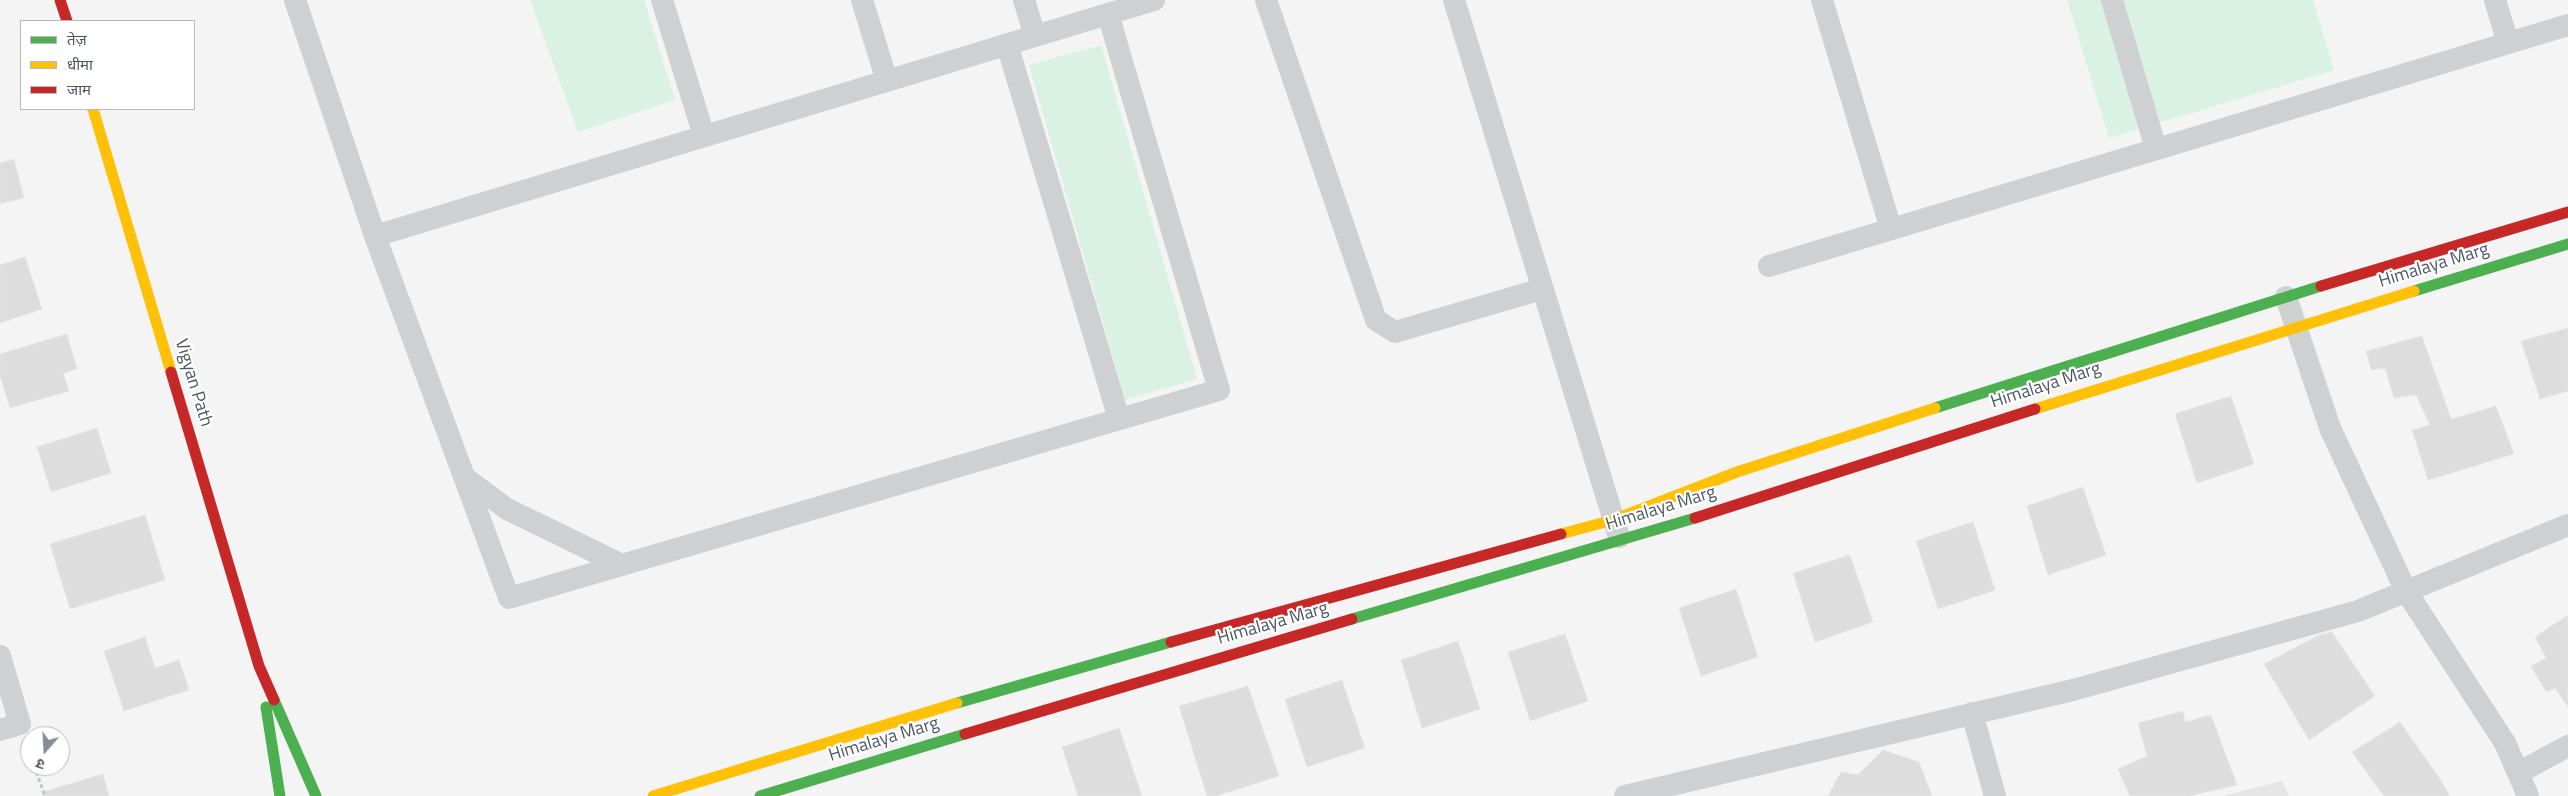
<!DOCTYPE html>
<html>
<head>
<meta charset="utf-8">
<style>
  body { margin:0 }
  #map { position:relative; width:2568px; height:796px; overflow:hidden; background:#f4f4f4; font-family:"Titillium Web","Noto Sans Devanagari",sans-serif }
  canvas { display:block }
  .legend { position:absolute; left:20px; top:20px; width:175px; height:90px; box-sizing:border-box; background:#fff; border:1px solid #b7bbc0; margin:0; padding:6px 9px; list-style:none; font-size:15px; color:#4a5661 }
  .legend li { display:flex; align-items:center; gap:10px; height:25px }
  .legend b { width:25px; border:1px solid #b7bbc0 }
  .north { position:absolute; left:20px; top:726px; width:50px; height:50px; box-sizing:border-box; background:#fff; border:1px solid #b7bbc0; border-radius:50%; rotate:199deg; font-size:14px; font-weight:700; line-height:20px; text-align:center; color:#4a5661 }
  .north::after { content:''; display:block; margin:auto; width:18px; height:22px; background:#868d94; clip-path:polygon(50% 0,100% 100%,50% 72%,0 100%) }
</style>
</head>
<body>
<div id="map">
<canvas width="2568" height="796"></canvas>
<ul class="legend">
<li><b style="height:6px;background:#4caf50"></b>तेज़</li>
<li><b style="height:6px;background:#ffc107"></b>धीमा</li>
<li><b style="height:6px;background:#c62828"></b>जाम</li>
</ul>
<div class="north">उ</div>
</div>
<script>
const c = document.querySelector('canvas').getContext('2d');
c.lineJoin = 'round';
function paint(path, color) {
  c.fillStyle = color;
  c.fill(path, 'evenodd');
}
function shape(rows) {
  const path = new Path2D();
  for (const r of rows) {
    path.moveTo(r[0], r[1]);
    for (let i = 2; i < r.length; i += 2) path.lineTo(r[i], r[i + 1]);
  }
  return path;
}
function trace(path, color, width, dash) {
  c.strokeStyle = color;
  c.lineWidth = width;
  c.lineCap = dash ? 'butt' : 'round';
  c.setLineDash(dash || []);
  c.stroke(path);
}
function label(font, color, halo, rows, align = 'center') {
  c.font = font + ' "Titillium Web",sans-serif';
  c.lineWidth = 4.5;
  c.setLineDash([]);
  c.textBaseline = 'middle';
  c.strokeStyle = halo;
  c.fillStyle = color;
  for (const [text, x, y, turn = 0] of rows) {
    c.save();
    c.translate(x, y);
    c.rotate((+turn || 0) * Math.PI / 180);
    c.textAlign = isNaN(turn) ? turn : align;
    if (halo) c.strokeText(text, 0, 0);
    c.fillText(text, 0, 0);
    c.restore();
  }
}
paint(shape([
  [2282,781,2289,796,2222,796]
]), '#e6e5e6');
paint(shape([
  [530,0,644,0,675,100,578,132],
  [2067,0,2313,0,2334,70,2109,138],
  [1101,45,1197,379,1125,400,1029,65]
]), '#d9f2e3');
const building = shape([
  [14,159,24,198,0,204,0,163,14,159],
  [25,257,42,309,0,323,0,265,25,257],
  [2568,328,2568,391,2540,399,2521,341,2568,328],
  [67,334,77,369,63,373,69,391,10,408,0,376,0,354,67,334],
  [2422,336,2451,419,2496,406,2514,454,2428,480,2412,430,2430,425,2416,395,2394,398,2385,368,2371,370,2366,351,2422,336],
  [2231,396,2254,464,2197,483,2175,414,2231,396],
  [97,428,111,473,51,492,37,447,97,428],
  [2083,487,2106,555,2048,575,2027,506,2083,487],
  [145,515,165,580,70,609,50,544,145,515],
  [1973,522,1995,590,1938,609,1916,541,1973,522],
  [1850,555,1873,622,1815,642,1793,573,1850,555],
  [1736,589,1758,657,1701,676,1679,608,1736,589],
  [2568,615,2568,707,2555,688,2546,692,2531,666,2546,658,2535,637,2568,615],
  [2332,632,2375,696,2309,740,2264,664,2319,635,2332,632],
  [1565,634,1588,701,1530,721,1508,652,1565,634],
  [145,637,155,668,179,660,189,690,124,711,104,651,145,637],
  [1458,641,1480,709,1422,728,1401,660,1458,641],
  [1342,680,1365,748,1307,767,1285,699,1342,680],
  [1248,686,1279,776,1216,796,1207,796,1179,706,1248,686],
  [2183,711,2185,722,2211,715,2237,785,2189,796,2130,796,2118,769,2147,756,2138,723,2183,711],
  [2400,722,2440,779,2450,796,2384,796,2352,752,2400,722],
  [1119,728,1142,796,1078,796,1062,747,1119,728],
  [1883,750,1919,762,1932,796,1828,796,1841,772,1858,775,1883,750],
  [103,774,109,796,43,796,42,792,103,774]
]);
paint(building, '#ddddde');
trace(building, '#e5e6e7', 1);
trace(shape([
  [27,743,30,753],
  [34,766,45,796]
]), '#bcc7c4', 3, [4, 2.5]);
trace(shape([
  [295,0,375,236,509,598,1219,390,1108,14],
  [662,0,704,136],
  [862,0,887,81],
  [1024,0,1035,36],
  [1266,0,1376,320,1395,332,1542,289],
  [1454,0,1619,537],
  [1822,0,1891,229],
  [2112,0,2156,149],
  [2495,0,2508,43],
  [1007,44,1119,419],
  [375,236,1154,0],
  [1769,266,2568,25],
  [2286,297,2330,428,2406,591,2505,743,2528,796],
  [464,477,507,509,622,565],
  [0,656,20,724,0,730],
  [1972,713,1995,796],
  [2518,773,2568,746],
  [1625,796,2073,690,2358,611,2568,525]
]), '#ced0d2', 22);
trace(shape([
  [2414,291,2568,244],
  [1935,408,2321,286],
  [1352,619,1695,518],
  [274,700,316,796],
  [957,703,1171,642],
  [266,707,280,796],
  [760,796,965,734]
]), '#4caf50', 11);
trace(shape([
  [93,109,171,372],
  [2035,409,2414,291],
  [1561,534,1613,520,1737,472,1935,408],
  [653,796,957,703]
]), '#ffc107', 11);
trace(shape([
  [60,0,67,21],
  [2321,286,2568,212],
  [171,372,259,666,274,700],
  [1695,518,2035,409],
  [1171,642,1561,534],
  [965,734,1352,619]
]), '#c62828', 11);
label('18px', '#4a5661', '#fff', [
  ["Himalaya Marg",2434,266,-17],
  ["Vigyan Path",193,383,73],
  ["Himalaya Marg",2046,386,-18],
  ["Himalaya Marg",1661,509,-17],
  ["Himalaya Marg",1273,624,-16],
  ["Himalaya Marg",884,740,-17]
]);
</script>
</body>
</html>
